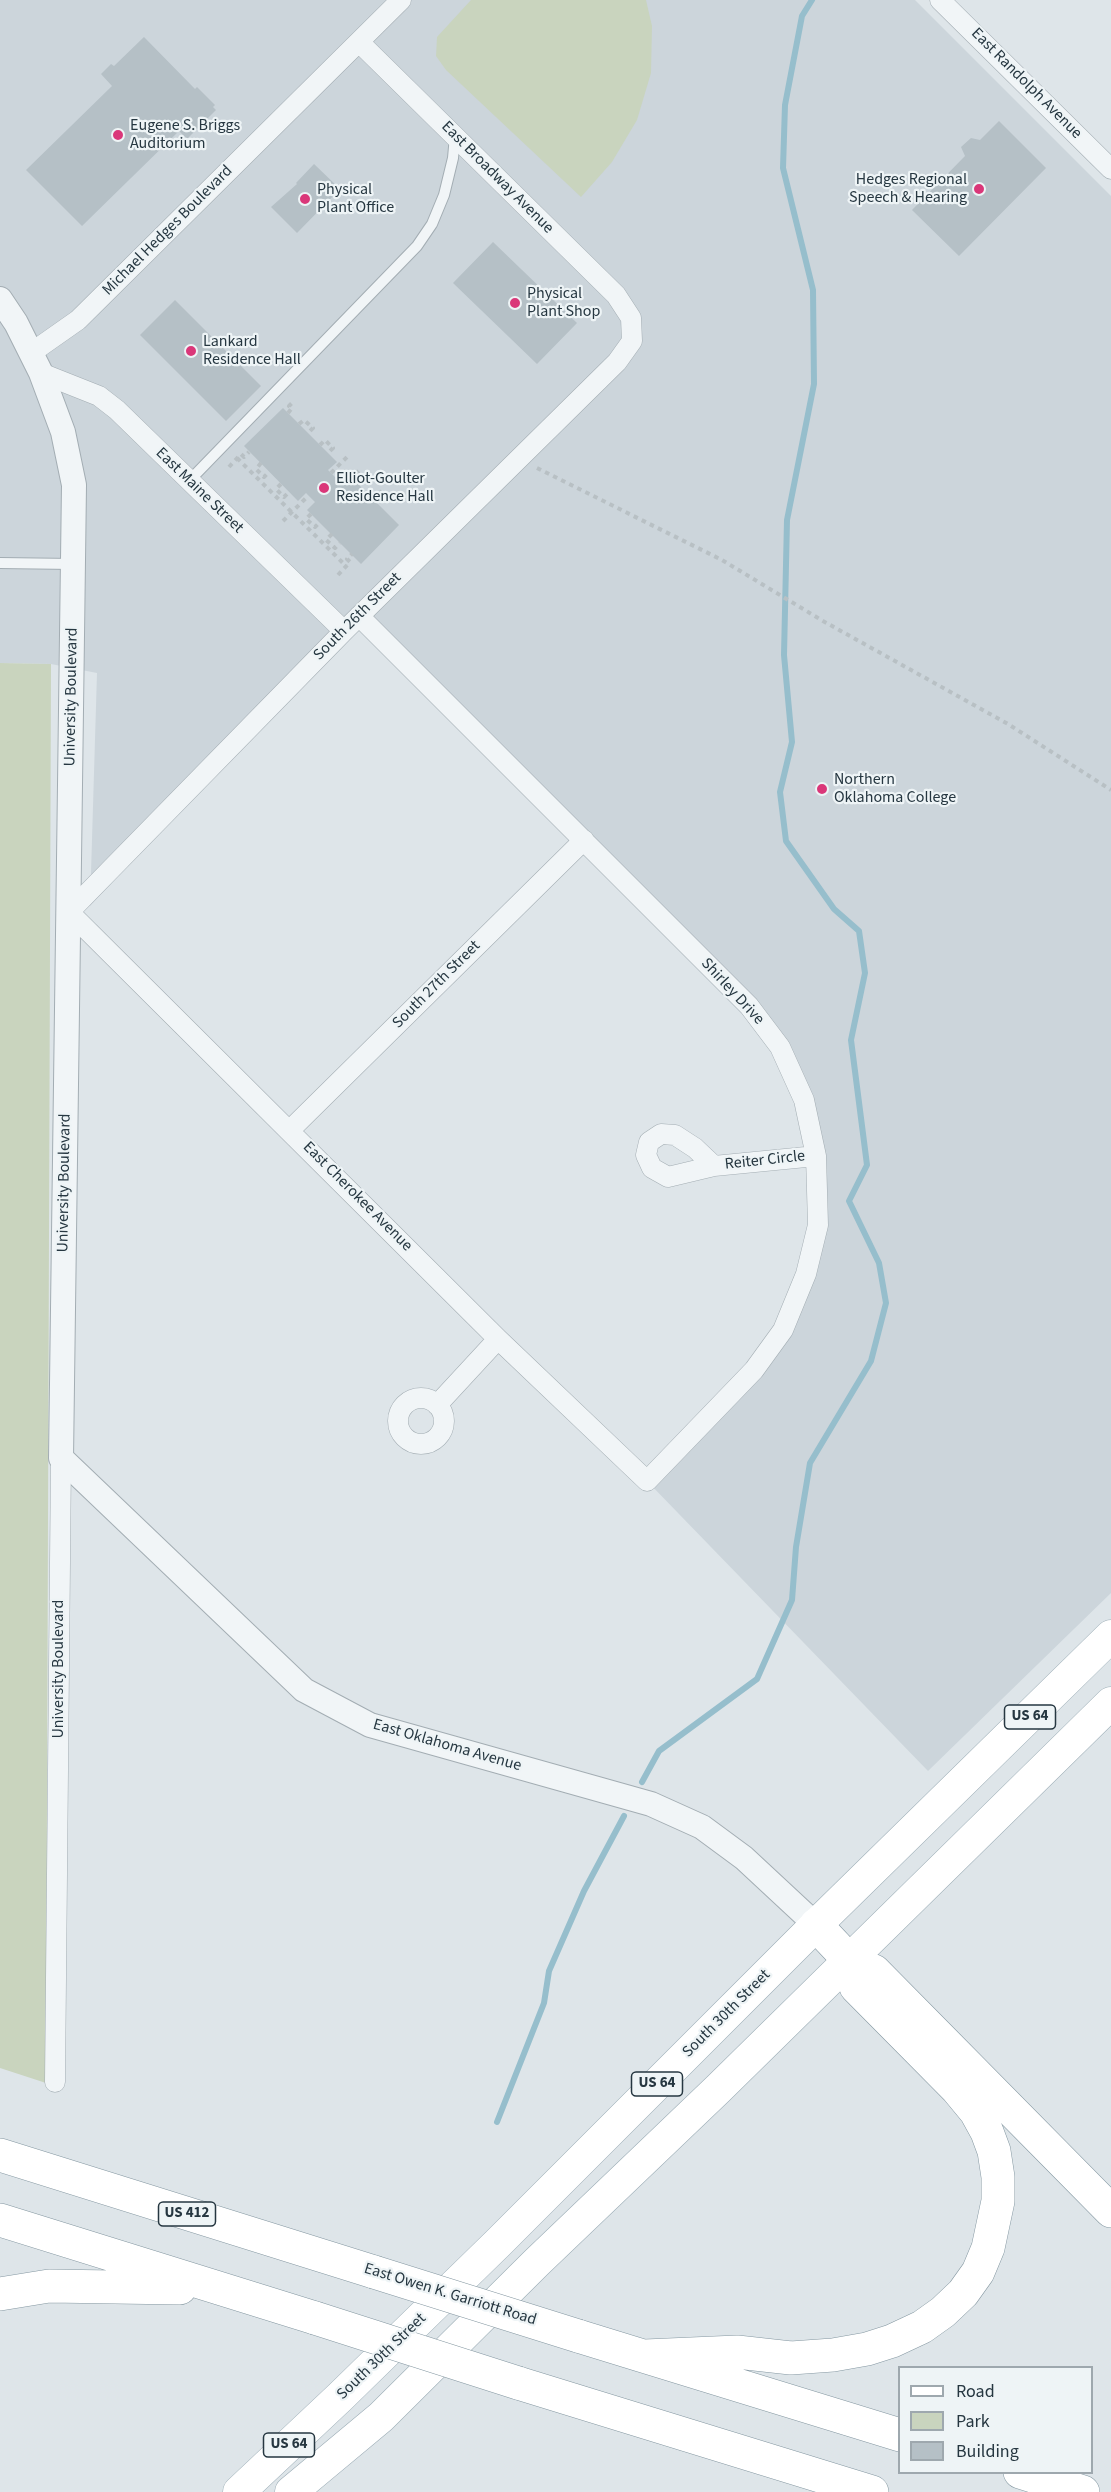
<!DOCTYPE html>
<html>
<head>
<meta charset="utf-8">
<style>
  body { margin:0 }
  #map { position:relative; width:1111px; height:2492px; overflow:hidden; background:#dee5e9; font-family:"Source Sans 3",sans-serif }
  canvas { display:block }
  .legend { position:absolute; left:898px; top:2366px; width:195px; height:108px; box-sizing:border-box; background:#eef4f6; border:2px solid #9ea8ae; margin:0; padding:8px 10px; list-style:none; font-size:18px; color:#263741 }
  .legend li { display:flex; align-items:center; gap:12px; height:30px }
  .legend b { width:30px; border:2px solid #9ea8ae }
</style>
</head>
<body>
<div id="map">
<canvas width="1111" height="2492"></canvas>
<ul class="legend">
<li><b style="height:8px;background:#fff"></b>Road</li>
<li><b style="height:16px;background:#c9d4be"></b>Park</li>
<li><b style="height:16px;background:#b5c0c6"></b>Building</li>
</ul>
</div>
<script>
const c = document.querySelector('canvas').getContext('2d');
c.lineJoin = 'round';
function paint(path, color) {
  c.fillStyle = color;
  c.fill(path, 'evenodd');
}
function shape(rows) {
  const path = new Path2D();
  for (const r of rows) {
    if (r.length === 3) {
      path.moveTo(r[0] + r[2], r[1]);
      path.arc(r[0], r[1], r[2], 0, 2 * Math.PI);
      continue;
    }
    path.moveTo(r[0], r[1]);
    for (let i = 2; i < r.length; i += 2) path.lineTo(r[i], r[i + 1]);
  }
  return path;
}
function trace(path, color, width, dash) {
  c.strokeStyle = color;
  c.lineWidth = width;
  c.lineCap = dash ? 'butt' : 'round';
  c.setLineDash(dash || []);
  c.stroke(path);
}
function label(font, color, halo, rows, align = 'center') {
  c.font = font + ' "Source Sans 3",sans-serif';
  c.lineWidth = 4.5;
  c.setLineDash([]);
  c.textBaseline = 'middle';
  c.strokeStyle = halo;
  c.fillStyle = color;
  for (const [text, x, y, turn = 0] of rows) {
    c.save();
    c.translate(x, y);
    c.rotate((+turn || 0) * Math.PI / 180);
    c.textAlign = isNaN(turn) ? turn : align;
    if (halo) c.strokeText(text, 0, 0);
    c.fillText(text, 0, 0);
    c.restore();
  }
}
paint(shape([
  [0,0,915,0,1111,196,1111,1593,928,1771,647,1481,754,1370,806,1274,816,1156,780,1047,360,616,90,906,97,673,51,664,0,663]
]), '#ccd5db');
paint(shape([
  [471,0,646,0,652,26,651,73,637,120,612,162,581,197,446,70,436,56,437,37],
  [0,663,51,664,46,2083,0,2068]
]), '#c9d4be');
trace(shape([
  [642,1782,659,1751,757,1679,792,1600,796,1547,810,1463,871,1361,886,1303,879,1263,849,1201,867,1165,851,1040,865,973,859,931,834,909,786,841,780,792,792,742,784,655,787,520,814,384,813,290,783,168,785,105,802,16,812,0],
  [497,2122,544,2003,549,1971,584,1891,624,1816]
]), '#96becc', 6);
paint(shape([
  [144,37,195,89,197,87,215,105,213,107,216,110,187,139,179,131,82,226,26,170,112,86,101,74,111,64,114,66],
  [999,121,1046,168,959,256,912,210,965,156,961,147,971,138,980,140],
  [314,164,340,189,297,233,271,207,297,184,296,183],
  [493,242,577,323,537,364,453,283],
  [175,300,261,386,226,421,140,335],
  [283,408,337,462,328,470,338,480,346,472,399,525,361,564,307,510,315,502,306,493,298,501,244,446]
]), '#b5c0c6');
const service = shape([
  [189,481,417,246,432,224,444,195,453,158,455,136],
  [0,563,73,564]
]);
const minor = shape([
  [940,0,1111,169],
  [359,42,616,295,631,318,632,341,617,362,344,631,69,912,498,1339,647,1481,754,1370,783,1330,806,1274,818,1225,816,1156,804,1100,780,1047,749,1006,359,616],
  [31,353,78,320,401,0],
  [41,373,99,396,117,410,344,631],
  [290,1130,584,840],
  [714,1166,668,1177,652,1168,646,1155,649,1142,661,1134,675,1135,695,1148,714,1166,816,1156],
  [421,1421,23],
  [437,1405,498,1339],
  [55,2082,61,1458]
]);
const tertiary = shape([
  [0,299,16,323,41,373,63,432,74,485,61,1458,304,1690,370,1725,651,1804,702,1827,744,1858,816,1925]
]);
const primary = shape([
  [239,2492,340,2397,498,2243,816,1925,1111,1636],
  [291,2492,381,2417,537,2262,718,2089,1111,1703]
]);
const trunk = shape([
  [816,1925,849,1960,874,1971,1111,2211],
  [0,2155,374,2272],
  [0,2220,315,2318],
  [0,2294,49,2286,180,2288],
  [578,2336,900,2435],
  [645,2356,737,2352,791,2358,833,2355,867,2349,892,2341,922,2327,943,2312,963,2293,978,2272,988,2248,998,2201,998,2177,994,2151,987,2132,976,2112,957,2089,856,1987,849,1960],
  [518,2383,872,2492],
  [1020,2472,1083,2492]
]);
trace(service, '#a3adb3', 12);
trace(minor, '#a3adb3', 21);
trace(tertiary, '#a3adb3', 26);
trace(primary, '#9cadb6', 33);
trace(trunk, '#8497a1', 34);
trace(shape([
  [288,413,292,408,289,406,294,401],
  [299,424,304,420,313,428,308,433],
  [320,445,325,440,333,448,328,453],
  [237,458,346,566],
  [261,463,256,469,264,477,269,472],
  [229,467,241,454,244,457,249,452],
  [537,468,722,560,823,621,1008,724,1111,790],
  [331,473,349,455],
  [349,475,355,470,363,478,358,484],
  [281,484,276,489,284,497,289,492],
  [379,494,383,490],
  [370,496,375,491,383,499,378,504],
  [311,514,306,519,315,527,320,522],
  [283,521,308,496],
  [332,534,326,540,335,548,340,543],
  [338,575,350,562,347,559,352,554]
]), '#b8c0c4', 4, [4.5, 4.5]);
trace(service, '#f1f5f7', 10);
trace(minor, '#f1f5f7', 20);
trace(tertiary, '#f1f5f7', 24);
trace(primary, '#fff', 32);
trace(trunk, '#fff', 33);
const trunkBridge = shape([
  [374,2272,578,2336],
  [315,2318,518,2383]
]);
trace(trunkBridge, '#8497a1', 34, []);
trace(trunkBridge, '#fff', 33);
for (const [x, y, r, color] of [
  [118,135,6,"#da3779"],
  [979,189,6,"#da3779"],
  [305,199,6,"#da3779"],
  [515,303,6,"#da3779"],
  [191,351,6,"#da3779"],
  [324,488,6,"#da3779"],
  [822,789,6,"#da3779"]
]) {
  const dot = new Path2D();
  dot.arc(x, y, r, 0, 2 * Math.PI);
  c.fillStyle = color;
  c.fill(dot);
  trace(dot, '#eef4f6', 2);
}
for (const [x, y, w] of [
  [1030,1717,51],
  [657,2084,51],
  [187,2214,57],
  [289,2445,51]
]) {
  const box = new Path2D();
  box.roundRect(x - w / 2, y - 12, w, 24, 4.5);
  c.fillStyle = '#eef4f6';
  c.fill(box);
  trace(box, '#263741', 1.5);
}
label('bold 15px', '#263741', null, [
  ["US 64",1030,1717],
  ["US 64",657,2084],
  ["US 412",187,2214],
  ["US 64",289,2445]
]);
label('16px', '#263741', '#eef4f6', [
  ["East Randolph Avenue",1026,84,45],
  ["East Broadway Avenue",497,178,45],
  ["Michael Hedges Boulevard",168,231,-45],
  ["East Maine Street",199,491,44],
  ["South 26th Street",358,617,-45],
  ["University Boulevard",72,697,-89],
  ["South 27th Street",437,985,-45],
  ["Shirley Drive",732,992,47],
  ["Reiter Circle",765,1161,-6],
  ["University Boulevard",65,1183,-89],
  ["East Cherokee Avenue",357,1197,45],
  ["University Boulevard",59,1669,-90],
  ["East Oklahoma Avenue",447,1746,16],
  ["South 30th Street",727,2014,-45],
  ["East Owen K. Garriott Road",450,2295,17],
  ["South 30th Street",382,2357,-44]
]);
label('16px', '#263741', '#eef4f6', [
  ["Eugene S. Briggs",130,126],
  ["Auditorium",130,144],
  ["Hedges Regional",967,180,"right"],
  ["Speech & Hearing",967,198,"right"],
  ["Physical",317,190],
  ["Plant Office",317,208],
  ["Physical",527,294],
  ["Plant Shop",527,312],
  ["Lankard",203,342],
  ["Residence Hall",203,360],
  ["Elliot-Goulter",336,479],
  ["Residence Hall",336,497],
  ["Northern",834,780],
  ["Oklahoma College",834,798]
], 'left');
</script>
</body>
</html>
